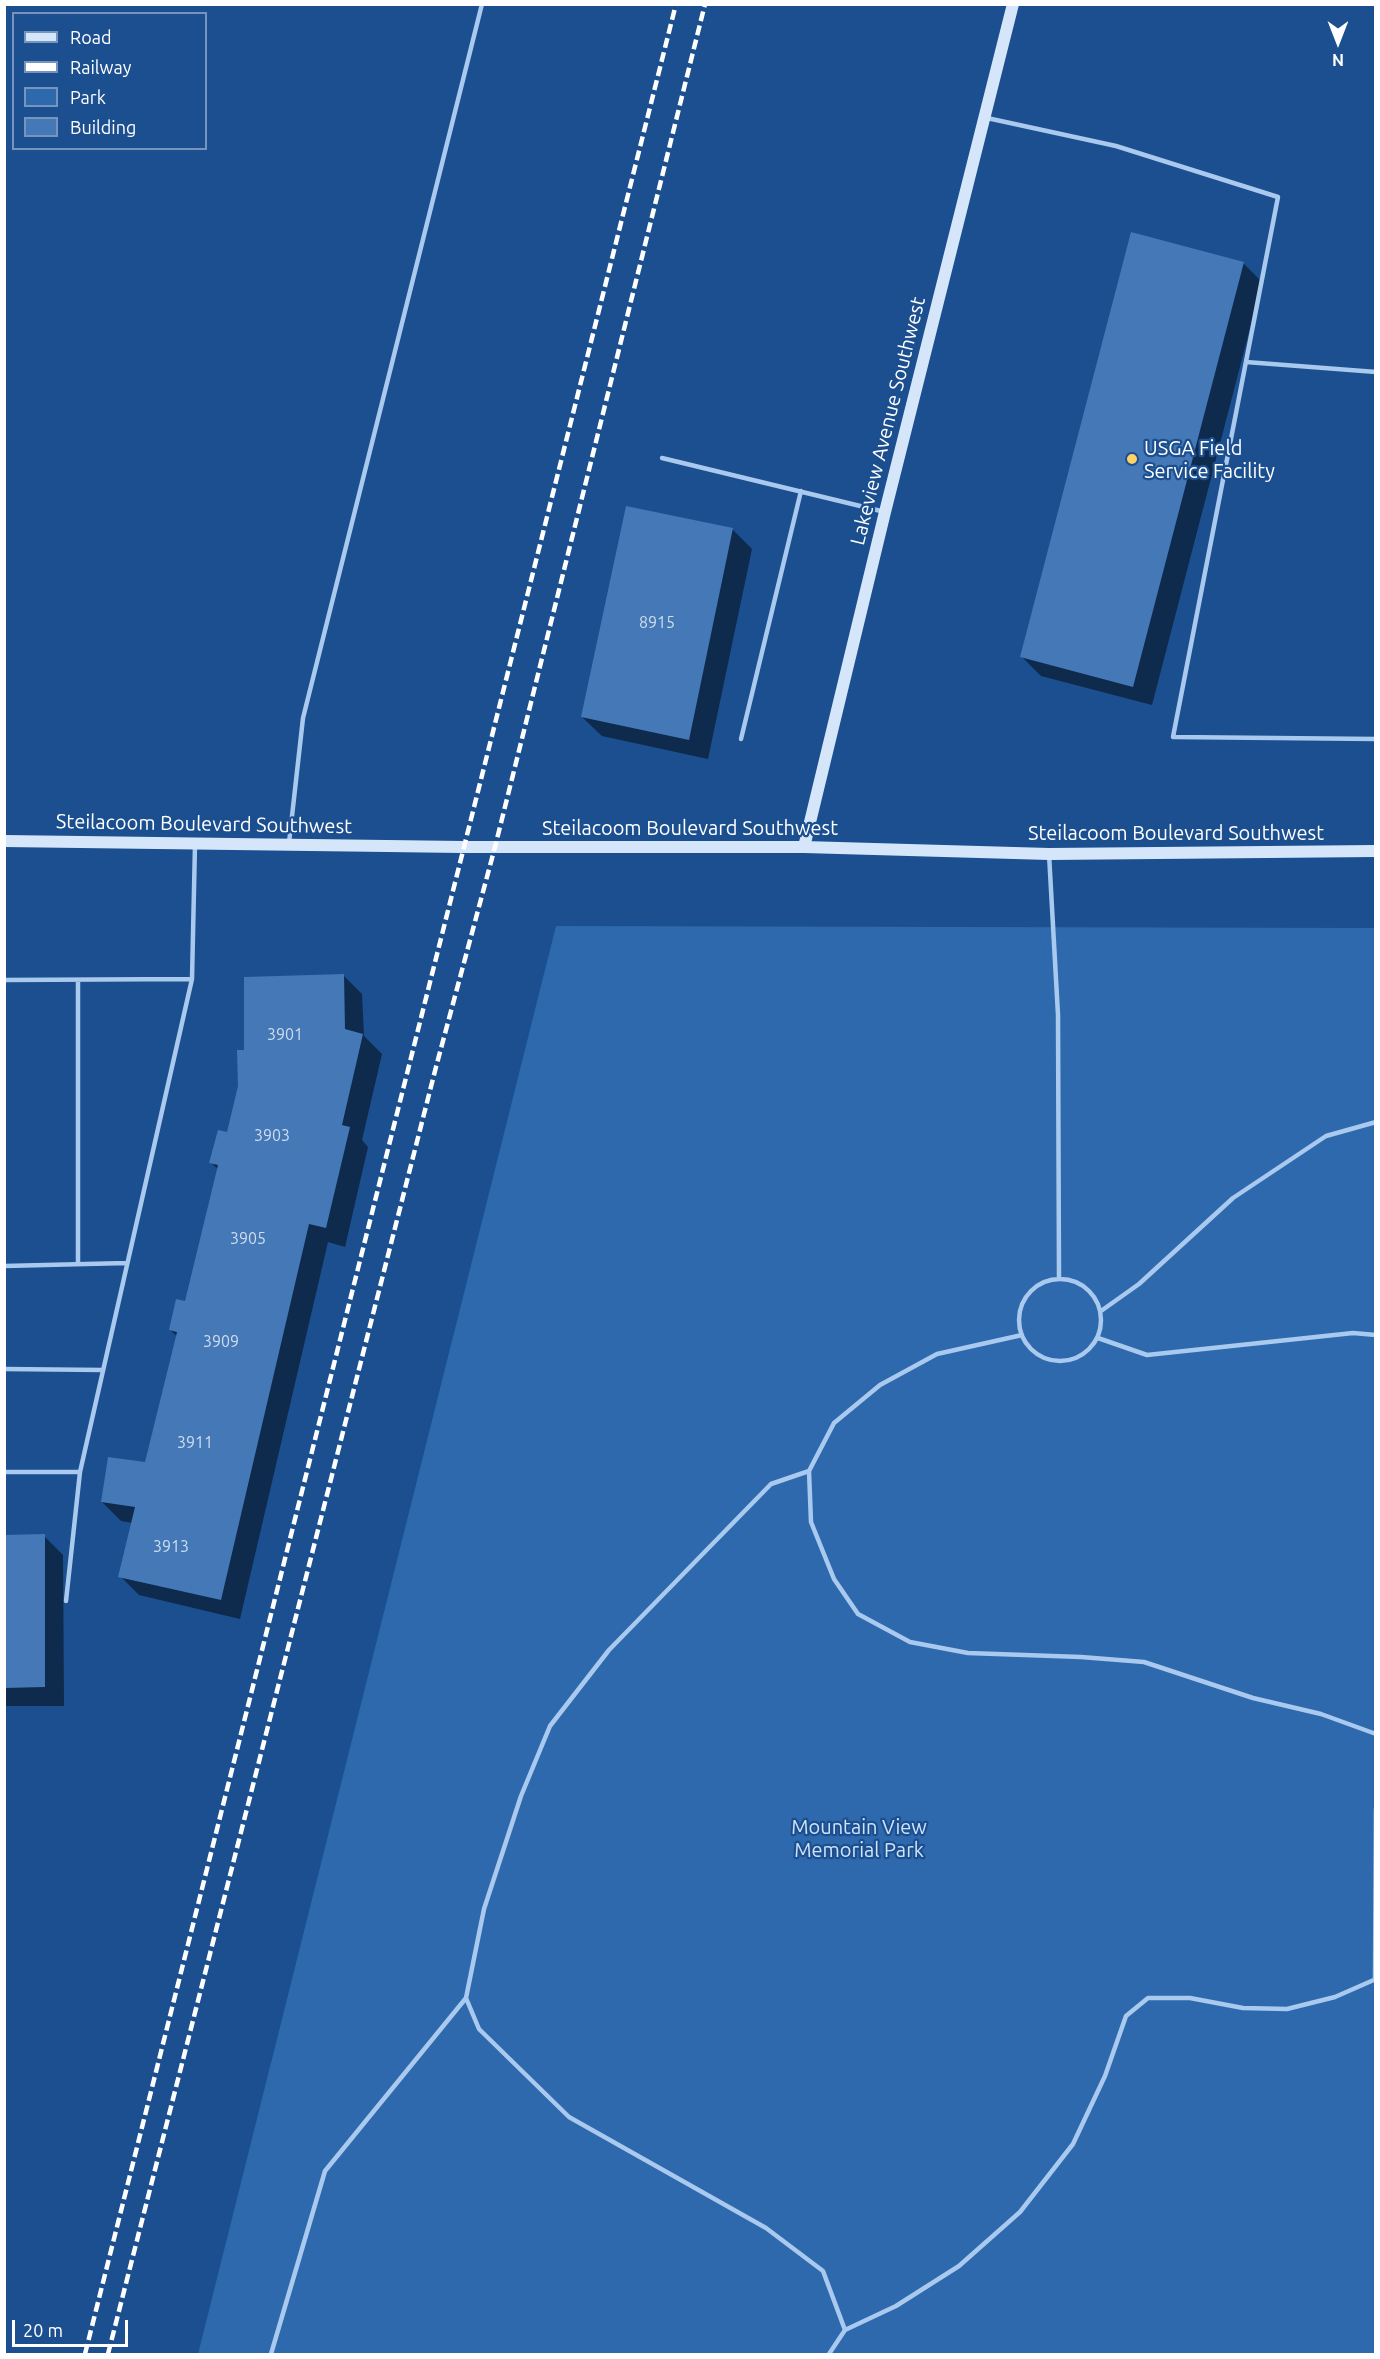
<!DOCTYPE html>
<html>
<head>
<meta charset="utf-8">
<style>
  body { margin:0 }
  #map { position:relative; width:1380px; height:2359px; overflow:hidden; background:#1b4f8f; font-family:Ubuntu,sans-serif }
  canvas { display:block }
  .frame { position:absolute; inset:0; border:6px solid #fff; pointer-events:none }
  .legend { position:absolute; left:12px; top:12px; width:195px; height:138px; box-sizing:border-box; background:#1b4f8f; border:2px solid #7695bc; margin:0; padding:8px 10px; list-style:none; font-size:18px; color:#fff }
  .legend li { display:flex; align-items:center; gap:12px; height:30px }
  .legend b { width:30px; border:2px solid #7695bc }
  .north { position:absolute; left:1308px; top:12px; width:60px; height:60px; -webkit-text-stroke:4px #1b4f8f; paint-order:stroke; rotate:180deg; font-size:16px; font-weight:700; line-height:24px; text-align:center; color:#fff }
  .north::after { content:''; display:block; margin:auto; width:21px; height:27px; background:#fff; clip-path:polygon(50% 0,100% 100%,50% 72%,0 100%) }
  .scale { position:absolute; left:12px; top:2320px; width:116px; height:27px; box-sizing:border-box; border:3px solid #fff; border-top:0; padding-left:8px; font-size:18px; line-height:21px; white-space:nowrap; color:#fff; -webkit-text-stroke:4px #1b4f8f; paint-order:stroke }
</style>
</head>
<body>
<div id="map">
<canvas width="1380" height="2359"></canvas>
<div class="frame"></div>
<ul class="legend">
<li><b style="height:8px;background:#d6e6fa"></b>Road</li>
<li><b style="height:8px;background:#fff"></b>Railway</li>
<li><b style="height:16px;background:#2e69ad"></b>Park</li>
<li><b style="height:16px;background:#4478b7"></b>Building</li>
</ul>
<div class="north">N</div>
<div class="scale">20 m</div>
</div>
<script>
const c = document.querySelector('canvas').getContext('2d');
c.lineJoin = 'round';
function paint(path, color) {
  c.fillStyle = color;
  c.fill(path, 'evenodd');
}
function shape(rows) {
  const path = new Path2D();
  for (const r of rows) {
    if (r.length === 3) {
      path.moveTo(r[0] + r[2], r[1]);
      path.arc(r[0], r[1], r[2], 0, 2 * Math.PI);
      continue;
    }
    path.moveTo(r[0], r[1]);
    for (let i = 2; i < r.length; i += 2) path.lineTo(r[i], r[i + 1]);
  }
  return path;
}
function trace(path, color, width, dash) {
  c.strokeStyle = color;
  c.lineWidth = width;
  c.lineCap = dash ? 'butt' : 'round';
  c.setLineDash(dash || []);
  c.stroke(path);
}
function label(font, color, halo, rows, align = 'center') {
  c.font = font + ' Ubuntu,sans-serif';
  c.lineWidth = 4.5;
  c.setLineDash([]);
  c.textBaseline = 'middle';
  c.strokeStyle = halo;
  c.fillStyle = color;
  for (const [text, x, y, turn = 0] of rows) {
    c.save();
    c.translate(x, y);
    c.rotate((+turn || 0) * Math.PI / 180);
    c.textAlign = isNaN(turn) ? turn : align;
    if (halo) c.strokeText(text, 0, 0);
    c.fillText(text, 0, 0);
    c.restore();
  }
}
paint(shape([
  [556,926,1375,928,1375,2354,198,2354]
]), '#2e69ad');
paint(shape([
  [1243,263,1262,282,1152,705,1041,676,1022,657],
  [732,529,752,549,708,759,602,736,582,717],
  [343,975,362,994,364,1036,382,1054,362,1140,368,1147,345,1247,328,1242,240,1619,139,1595,120,1576,133,1523,121,1521,102,1502,146,1464,178,1337,170,1330,186,1303,219,1170,211,1163,228,1134,246,1051],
  [4,1536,44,1536,63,1555,64,1706,4,1706]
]), '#0007');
paint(shape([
  [1131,232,1244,262,1133,687,1020,657],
  [626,506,733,528,689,740,581,717],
  [344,974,345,1029,363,1034,342,1125,350,1127,326,1228,309,1224,221,1600,118,1577,135,1507,101,1502,108,1457,145,1462,177,1332,169,1330,176,1299,185,1301,218,1165,209,1163,218,1130,227,1132,238,1086,237,1050,244,1050,244,977],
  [45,1534,45,1687,4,1688,4,1535]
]), '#4478b7');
trace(shape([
  [987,118,1116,146,1278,197,1173,737,1376,739],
  [1246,362,1376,372],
  [662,458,885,512],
  [741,739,801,491],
  [289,843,303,718,482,4],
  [1049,854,1058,1015,1059,1279],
  [4,980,192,979,195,845],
  [78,980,78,1264],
  [4,1266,127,1263],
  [1060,1320,41],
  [1101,1311,1139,1284,1233,1198,1326,1136,1376,1122],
  [1022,1335,937,1354,880,1385,834,1423,809,1471,811,1522,834,1579,858,1614,910,1642,968,1653,1081,1657,1144,1662,1253,1698,1321,1714,1376,1734],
  [1098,1338,1147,1355,1353,1333,1376,1335],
  [4,1369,103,1370],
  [4,1472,80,1472,192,979],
  [66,1601,80,1472],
  [1375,1979,1376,1809],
  [466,1998,479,2029,569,2117,766,2228,823,2271,845,2330],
  [271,2354,325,2171,466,1998,484,1909,521,1796,550,1726,609,1650,771,1484,809,1471],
  [829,2354,845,2330,896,2306,959,2266,1020,2212,1073,2144,1105,2076,1126,2016,1148,1998,1190,1998,1243,2008,1287,2009,1335,1997,1376,1979]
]), '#a9c9ee', 4.5);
trace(shape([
  [4,841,463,847,804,847,1049,854,1376,851],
  [804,847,885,512,1013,4]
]), '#d6e6fa', 12);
trace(shape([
  [85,2354,676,4],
  [108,2354,436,1067,495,847,705,4]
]), '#fff', 4.5, [10, 4.5]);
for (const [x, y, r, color] of [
  [1132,459,6,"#ffd166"]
]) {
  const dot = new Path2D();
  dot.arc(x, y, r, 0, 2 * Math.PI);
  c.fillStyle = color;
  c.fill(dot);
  trace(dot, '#1b4f8f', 2);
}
label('16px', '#d0dded', null, [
  ["8915",657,623],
  ["3901",285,1035],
  ["3903",272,1136],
  ["3905",248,1239],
  ["3909",221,1342],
  ["3911",195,1443],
  ["3913",171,1547]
]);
label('20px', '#fff', '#1b4f8f', [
  ["Lakeview Avenue Southwest",888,421,-76],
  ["Steilacoom Boulevard Southwest",204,824,1],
  ["Steilacoom Boulevard Southwest",690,828],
  ["Steilacoom Boulevard Southwest",1176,833]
]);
label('20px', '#fff', '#1b4f8f', [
  ["USGA Field",1144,448],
  ["Service Facility",1144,471]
], 'left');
label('20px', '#cfe3fa', '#1b4f8f', [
  ["Mountain View",859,1827],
  ["Memorial Park",859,1850]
]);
</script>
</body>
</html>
